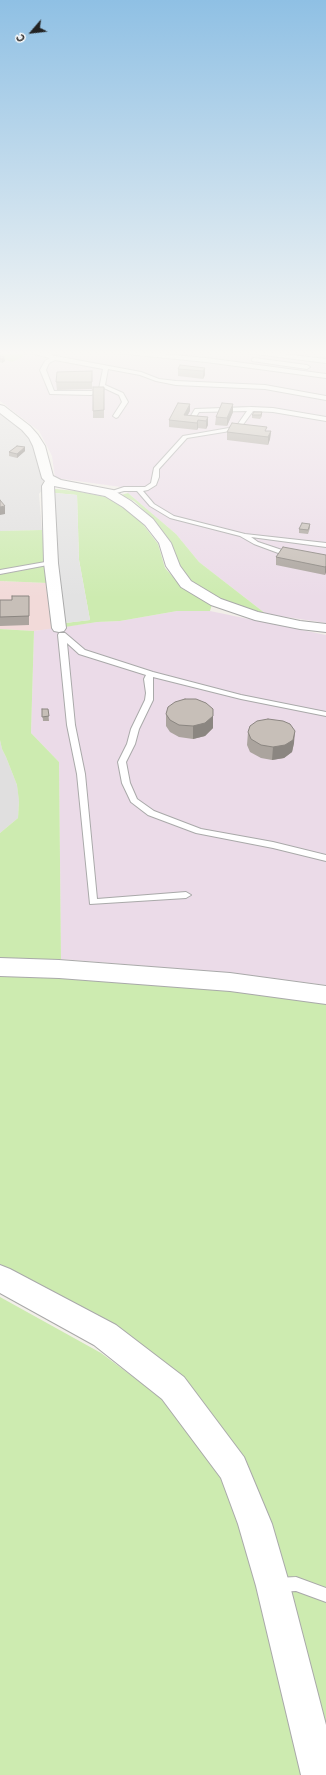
<!DOCTYPE html>
<html>
<head>
<meta charset="utf-8">
<style>
  body { margin:0 }
  #map { position:relative; width:326px; height:1775px; overflow:hidden; background:#f2efe9; font-family:Overpass,sans-serif }
  canvas { display:block }
  .north { position:absolute; left:12px; top:12px; width:40px; height:40px; -webkit-text-stroke:3px #fff; paint-order:stroke; rotate:242deg; font-size:11px; font-weight:700; line-height:16px; text-align:center; color:#222 }
  .north::after { content:''; display:block; margin:auto; width:14px; height:18px; background:#222; clip-path:polygon(50% 0,100% 100%,50% 72%,0 100%) }
</style>
</head>
<body>
<div id="map">
<canvas width="326" height="1775"></canvas>
<div class="north">С</div>
</div>
<script>
const c = document.querySelector('canvas').getContext('2d');
c.lineJoin = 'round';
function paint(path, color) {
  c.fillStyle = color;
  c.fill(path, 'evenodd');
}
function shape(rows) {
  const path = new Path2D();
  for (const r of rows) {
    path.moveTo(r[0], r[1]);
    for (let i = 2; i < r.length; i += 2) path.lineTo(r[i], r[i + 1]);
  }
  return path;
}
function trace(path, color, width, dash) {
  c.strokeStyle = color;
  c.lineWidth = width;
  c.lineCap = dash ? 'butt' : 'round';
  c.setLineDash(dash || []);
  c.stroke(path);
}
paint(shape([
  [0,412,20,428,34,447,43,478,43,489,39,494,42,530,0,531],
  [0,740,2,749,6,757,17,785,19,801,18,818,0,833]
]), '#e0dfdf');
paint(shape([
  [0,581,48,583,52,629,34,631,0,629]
]), '#f2dad9');
paint(shape([
  [29,350,326,350,326,623,266,614,199,562,176,534,121,487,55,478,52,456,39,431,0,401,0,358,21,358],
  [177,611,210,611,326,635,326,985,232,973,61,959,59,762,31,733,34,631,97,622,120,621]
]), '#ebdbe8');
paint(shape([
  [0,350,8,350,26,353,21,358,12,362,0,358],
  [55,489,76,491,111,498,121,504,142,523,158,544,165,568,182,587,212,604,210,611,177,611,120,621,97,622,65,627,65,623,90,620,79,560,77,495,55,493],
  [128,493,176,534,199,562,266,614,220,599,191,582,179,564,171,542,155,521,134,501,121,495],
  [42,530,48,583,0,581,0,531],
  [0,629,34,631,31,733,59,762,61,959,0,962,0,833,18,818,19,801,17,785,6,757,2,749,0,740],
  [0,975,63,976,217,989,326,1002,326,1729,271,1524,246,1460,182,1376,115,1324,0,1264],
  [0,1297,101,1353,160,1397,219,1475,243,1529,304,1775,0,1775]
]), '#cdebb0');
paint(shape([
  [55,493,77,495,79,560,90,620,65,623,55,563]
]), '#e2e2e2');
const service = shape([
  [19,350,27,350,44,354,61,350,68,350,68,351,50,355,141,372,159,379,176,381,265,385,326,396,326,400,265,389,176,385,156,381,140,375,108,369,105,385,123,393,128,402,118,417,116,418,113,416,122,402,119,395,104,388,103,391,91,395,50,394,40,370,45,361,50,358,19,350],
  [55,360,103,369,99,389,91,391,54,391,46,370,49,363,55,360],
  [104,350,119,350,206,358,326,374,326,378,206,362,107,352,104,350],
  [237,350,249,350,326,359,326,363,240,352,237,350],
  [254,358,307,365,310,367,307,369,252,361,252,359,254,358],
  [251,407,273,408,326,417,326,421,273,412,253,411,242,426,230,431,187,438,159,469,159,477,156,485,148,490,143,491,154,504,174,516,245,534,326,543,326,547,251,537,258,542,294,554,291,556,281,554,254,544,240,536,170,518,150,506,137,491,124,491,109,495,106,493,124,487,145,487,151,483,154,468,183,436,229,428,238,424,247,411,199,412,194,420,190,420,189,419,195,409,251,407],
  [51,561,53,562,53,564,0,574,0,570,51,561],
  [59,633,65,633,85,650,153,672,241,695,326,712,326,716,241,699,153,677,153,700,139,729,135,744,126,762,130,783,137,799,154,811,201,829,273,842,326,855,326,861,273,848,196,833,148,815,131,802,122,783,118,762,127,744,131,729,145,700,146,693,144,679,146,675,79,654,67,643,75,725,85,774,97,899,186,892,191,895,186,898,90,904,77,774,67,725,58,635,59,633],
  [296,1577,326,1588,326,1602,296,1591,277,1592,272,1590,270,1585,272,1580,277,1578,296,1577]
]);
const minor = shape([
  [0,405,4,406,30,426,38,435,45,446,53,476,61,480,113,490,131,501,153,519,171,543,180,566,191,581,221,599,258,612,300,621,326,624,326,632,300,629,255,620,211,605,181,587,166,566,159,543,145,525,123,507,105,496,54,486,58,563,66,628,64,631,59,632,54,631,52,628,44,563,42,486,45,481,42,478,33,446,29,438,22,430,0,413,0,405]
]);
const tertiary = shape([
  [0,958,59,960,230,973,326,986,326,1004,230,991,59,978,0,976,0,958],
  [0,1265,10,1269,116,1325,184,1377,244,1457,272,1524,290,1586,326,1725,326,1775,301,1775,256,1586,238,1524,221,1478,162,1399,94,1345,0,1293,0,1265]
]);
trace(service, '#a9a9a9', 2);
trace(minor, '#a9a9a9', 2);
trace(tertiary, '#a9a9a9', 2);
paint(service, '#fff');
paint(minor, '#fff');
paint(tertiary, '#fff');
paint(shape([
  [0,356,4,357,5,361,2,363,0,362],
  [205,368,205,375,203,379,178,376,178,369],
  [92,371,92,389,57,390,56,382],
  [104,394,104,418,93,418,93,411],
  [190,411,187,415,208,417,208,425,206,429,198,428,197,430,169,427,169,420],
  [233,412,227,426,215,425,216,417],
  [262,412,262,416,260,419,252,418,252,415],
  [271,431,270,439,268,445,227,440,227,432],
  [25,451,17,458,9,456,9,452],
  [310,524,310,528,308,534,299,533,299,529],
  [326,555,326,572,325,575,276,565,276,557],
  [0,600,12,600,29,604,29,625,0,626],
  [42,709,48,709,49,721,43,721],
  [166,714,213,728,205,736,193,739,179,737,170,732,166,726],
  [248,732,294,743,292,752,284,758,272,760,261,758,250,752,247,745]
]), '#aba49e');
paint(shape([
  [4,357,5,361,2,363,2,359],
  [205,368,205,375,203,379,203,371],
  [190,404,190,411,184,422,184,415],
  [233,404,233,412,227,426,227,418],
  [208,417,208,425,206,429,206,421],
  [198,420,198,428,197,430,197,423],
  [271,431,270,439,268,445,268,437],
  [25,447,25,451,17,458,17,454],
  [5,506,5,514,0,515,0,507],
  [326,566,326,572,325,575,325,567],
  [213,716,213,728,205,736,193,739,193,726],
  [295,731,294,743,292,752,284,758,272,760,273,747]
]), '#8b8681');
const building = shape([
  [0,356,4,357,2,359,0,359,0,356],
  [180,365,205,368,203,371,178,369,180,365],
  [92,371,92,382,56,382,57,372,92,371],
  [93,387,104,387,104,410,93,411,93,387],
  [178,403,190,404,184,415,208,417,206,421,198,420,197,423,169,420,178,403],
  [222,403,233,404,227,418,216,417,222,403],
  [254,412,262,412,261,415,252,415,254,412],
  [232,423,267,427,265,431,271,431,268,437,227,432,232,423],
  [17,446,25,447,17,454,9,452,17,446],
  [0,500,5,506,0,507,0,500],
  [302,523,310,524,308,530,299,529,302,523],
  [283,547,326,555,326,566,325,567,276,557,283,547],
  [12,596,29,596,29,616,0,617,0,600,12,600,12,596],
  [185,699,196,699,206,703,213,709,213,716,205,723,193,726,179,725,170,720,166,714,168,707,175,702,185,699],
  [42,709,48,709,49,716,42,717,42,709],
  [268,719,283,721,290,724,295,731,293,740,285,745,273,747,261,745,251,739,248,732,250,726,257,721,268,719]
]);
paint(building, '#c7bfb8');
trace(building, '#8b8681', 1);
const sky = c.createLinearGradient(0, 0, 0, 598);
sky.addColorStop(0, '#8fc0e4');
sky.addColorStop(0.59, '#f9f8f5');
sky.addColorStop(1, '#f9f8f500');
c.fillStyle = sky;
c.fillRect(0, 0, 326, 598);
</script>
</body>
</html>
